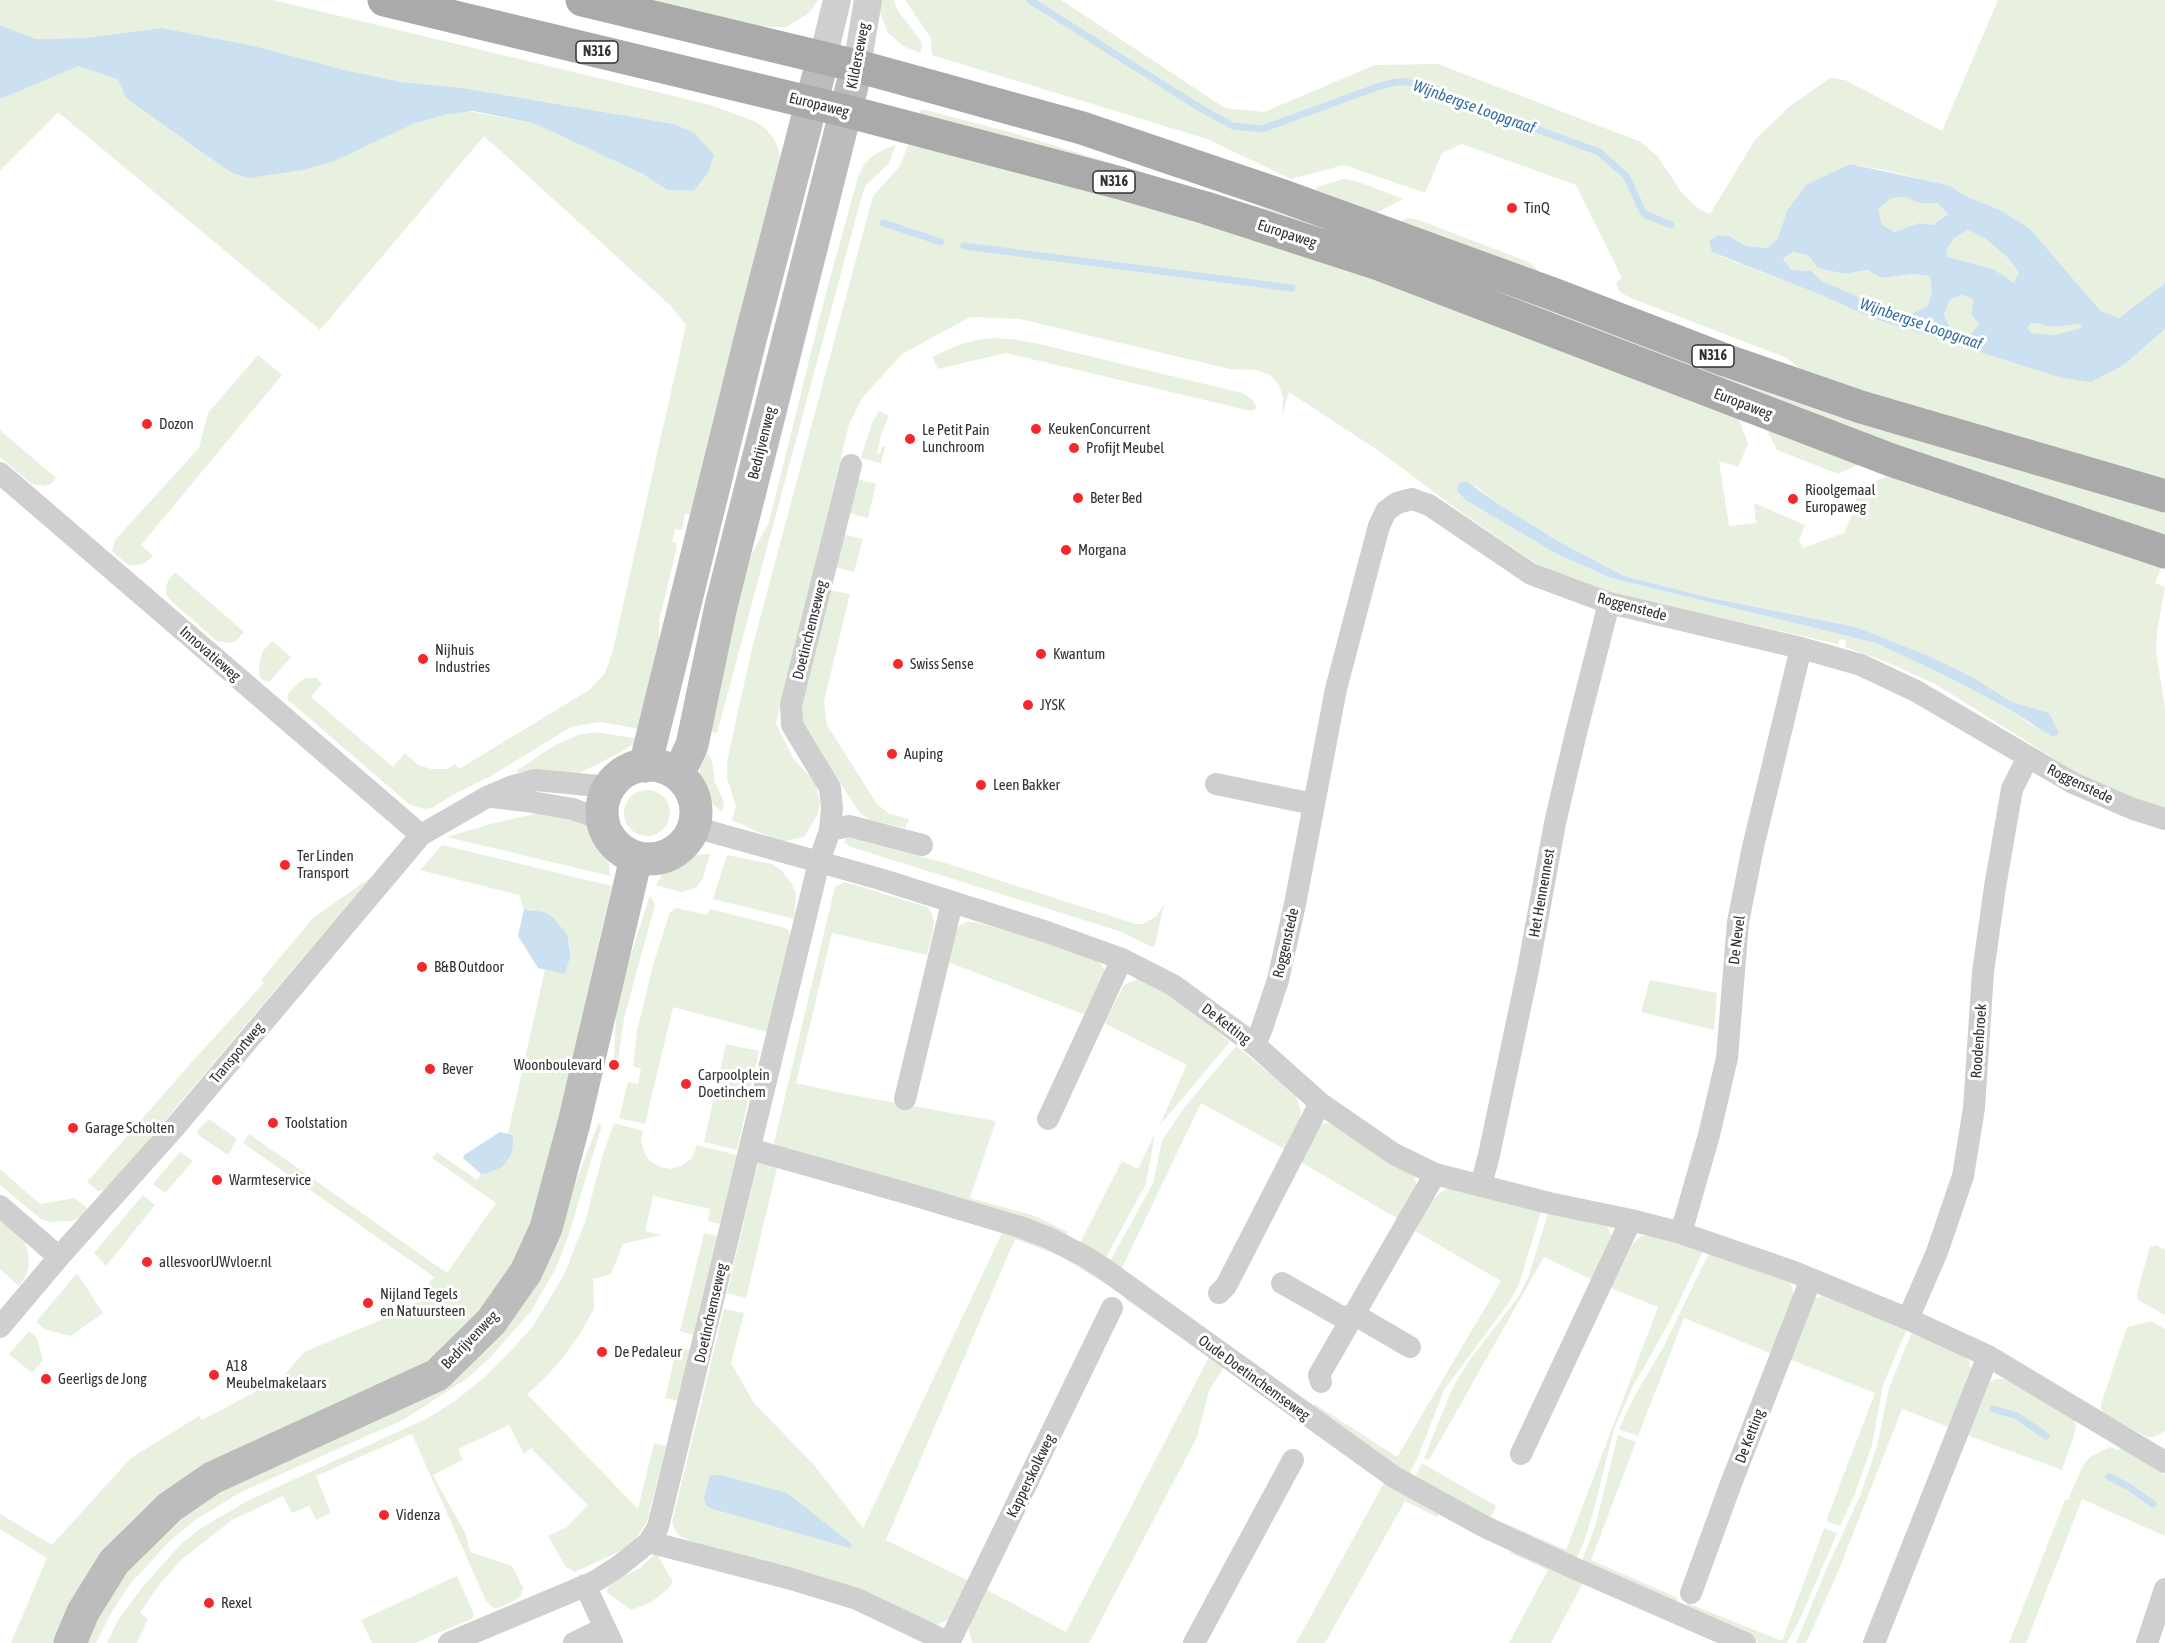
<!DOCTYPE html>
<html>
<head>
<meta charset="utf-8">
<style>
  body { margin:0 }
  canvas { display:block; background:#fff }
</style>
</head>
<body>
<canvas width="2165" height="1643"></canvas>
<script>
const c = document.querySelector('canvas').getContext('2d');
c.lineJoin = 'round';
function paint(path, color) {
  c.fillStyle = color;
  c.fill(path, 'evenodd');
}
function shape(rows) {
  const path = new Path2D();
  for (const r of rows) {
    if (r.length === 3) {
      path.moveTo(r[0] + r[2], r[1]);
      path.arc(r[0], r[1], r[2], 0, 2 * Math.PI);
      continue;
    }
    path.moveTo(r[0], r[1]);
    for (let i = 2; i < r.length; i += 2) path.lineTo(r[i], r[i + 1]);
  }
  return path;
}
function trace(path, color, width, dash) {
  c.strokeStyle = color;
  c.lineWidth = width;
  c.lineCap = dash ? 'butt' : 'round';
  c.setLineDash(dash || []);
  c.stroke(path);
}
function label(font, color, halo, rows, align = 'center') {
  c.font = font + ' "Asap Condensed",sans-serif';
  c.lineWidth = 6;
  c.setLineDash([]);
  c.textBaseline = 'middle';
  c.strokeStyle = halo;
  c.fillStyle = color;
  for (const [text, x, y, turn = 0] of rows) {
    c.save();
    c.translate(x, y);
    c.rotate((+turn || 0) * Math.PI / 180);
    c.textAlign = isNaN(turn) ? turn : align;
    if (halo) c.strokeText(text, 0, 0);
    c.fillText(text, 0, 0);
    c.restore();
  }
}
paint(shape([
  [0,0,273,0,707,104,754,121,765,128,775,140,781,157,753,301,725,373,690,514,685,514,682,530,675,529,672,542,676,543,677,547,659,621,659,648,640,729,601,722,571,727,491,776,451,796,432,808,424,809,409,804,287,699,288,694,299,682,306,678,316,678,322,683,311,697,393,767,405,753,418,765,431,769,447,769,455,764,459,769,589,690,605,673,613,650,686,325,671,306,484,136,320,330,58,112,0,171,0,41,131,49,126,98,230,172,390,97,533,123,645,175,667,190,694,191,708,173,674,124,463,88,402,82,345,70,254,46,162,28,85,38,36,39,0,25],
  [638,0,818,0,809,13,786,27,768,27,728,21],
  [879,0,894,0,898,11,921,41,922,48,920,53,903,46,888,33,880,13],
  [905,0,1061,0,1225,108,1264,112,1375,65,1438,64,1641,142,1658,157,1682,193,1699,209,1710,214,1755,140,1790,106,1830,78,1845,80,1942,131,1998,0,2165,0,2165,283,2119,318,2101,311,2029,228,2000,210,1966,196,1948,185,1879,169,1850,164,1787,211,1778,238,1767,248,1746,246,1729,236,1718,235,1720,256,1821,295,1872,318,2058,377,2124,365,2165,329,2165,483,1809,376,1787,358,1628,297,1619,291,1616,283,1622,278,1576,185,1462,144,1442,153,1425,193,1344,165,1291,179,1207,139,932,55,931,38],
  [921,109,1010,132,1229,199,1333,225,2165,508,2165,538,919,117],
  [896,145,889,163,866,185,861,199,717,733,688,727,747,563,769,522,823,304,858,177,864,165,872,156,885,149],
  [908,145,1008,167,1325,260,1738,416,1748,444,1738,467,1719,461,1729,526,1756,523,1754,503,1805,525,1799,540,1803,548,1844,533,1851,517,1859,488,1892,474,2163,564,2155,583,2165,587,2157,632,2156,652,2165,708,2165,809,2145,803,2077,773,1937,685,1889,663,1845,647,1846,640,1840,639,1838,644,1604,592,1586,586,1586,582,1551,571,1534,562,1462,513,1382,453,1289,392,1282,416,1283,398,1279,385,1270,375,1256,370,1230,369,1020,319,970,317,902,354,863,397,849,424,776,724,793,758,815,782,820,803,817,816,804,837,781,842,732,820,736,806,727,778,727,762,751,652,873,196,900,166],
  [1474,485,1498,504,1556,540,1624,576,1711,598,1856,627,1931,657,1972,677,2012,702,2049,713,2058,733,2032,725,2007,708,1948,677,1876,643,1611,578,1555,553,1467,501],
  [1344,179,1356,181,1403,199,1376,213,1316,190,1316,187],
  [1905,197,1919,203,1937,203,1948,214,1933,225,1917,223,1895,232,1882,225,1877,209,1892,198],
  [1407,218,1419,220,1531,263,1539,272,1400,222],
  [1968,230,1986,239,2006,256,2019,272,2014,284,1993,269,1948,257,1946,250,1954,238],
  [1793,252,1809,256,1818,268,1844,274,1868,270,1881,278,1913,274,1930,276,1932,292,1927,307,1909,315,1879,306,1821,281,1811,271,1791,270,1783,257],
  [1962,295,1973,299,1979,324,1969,336,1951,330,1944,313,1950,300],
  [2035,323,2052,327,2080,324,2081,329,2055,335,2032,333,2027,328,2029,324],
  [995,338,1012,339,1035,343,1242,393,1252,399,1257,408,1251,411,1006,353,938,369,932,357,961,344,977,340],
  [258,355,282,375,141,545,153,556,143,564,129,566,112,551,115,540,199,448,208,413],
  [879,411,889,416,882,432,877,453,880,454,882,446,885,447,881,463,861,458,872,423],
  [1766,428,1860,464,1838,474,1777,450],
  [0,430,56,478,51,484,44,486,32,484,0,457],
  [857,479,876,484,868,518,849,513],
  [843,534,863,539,854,572,835,567],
  [175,572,244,632,237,640,231,643,217,641,169,599,166,594,166,587,168,581],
  [829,590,850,594,824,701,827,725,877,804,890,814,909,819,905,828,870,820,860,813,802,726,801,704],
  [272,641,291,657,269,682,263,680,260,677,259,664,263,651],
  [594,732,641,739,621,752,570,778,515,772,555,745,578,735],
  [702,753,708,754,712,761,715,782,724,802,722,812,711,803,700,777,700,758],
  [647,813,23],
  [534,814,562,816,587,824,601,841,608,855,610,876,447,837,491,824],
  [846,837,942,862,1136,924,1143,924,1157,916,1164,904,1155,945,1152,947,1119,931,1084,920,851,847,844,843],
  [442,845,612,886,537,1210,516,1261,482,1311,446,1347,424,1363,216,1462,55,1643,11,1643,47,1558,0,1529,0,1514,52,1545,131,1458,199,1416,202,1420,283,1377,304,1352,412,1307,434,1277,243,1143,249,1134,447,1273,496,1203,432,1158,437,1152,477,1180,482,1171,504,1151,545,970,565,974,571,955,570,945,532,909,524,909,519,895,420,870],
  [710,854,703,878,696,888,681,892,656,885,663,873,681,862,696,855],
  [727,855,772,864,782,871,792,884,796,894,794,919,713,899],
  [371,877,106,1190,98,1191,87,1182,190,1064,264,983,261,980,313,918],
  [845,882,927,907,931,912,934,920,933,931,927,955,832,933,796,1083,841,1093,996,1121,970,1198,1032,1215,1068,1232,1065,1239,773,1147,835,887],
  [650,895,655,905,624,1018,618,1059,614,1058,617,998],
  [676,908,707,915,710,909,785,928,789,931,790,936,767,1032,673,1007,645,1124,619,1118,628,1082,638,1084,641,1069,633,1066,637,1031,653,965,670,912],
  [967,922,975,922,1034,938,1090,956,1101,964,1106,972,1088,1016,948,962,954,932,960,925],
  [1138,979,1145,980,1191,1010,1230,1042,1159,1126,1187,1065,1104,1023,1124,985],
  [1650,980,1717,993,1714,1030,1641,1012],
  [726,1044,759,1051,737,1150,704,1142],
  [1236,1046,1293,1092,1298,1101,1301,1113,1299,1121,1286,1150,1201,1103,1121,1270,1108,1265,1153,1183,1162,1141,1183,1109],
  [209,1119,237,1139,228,1155,198,1135,197,1131],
  [614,1123,643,1131,641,1140,644,1152,650,1161,660,1167,671,1169,683,1165,692,1158,697,1145,737,1155,720,1224,708,1221,710,1209,653,1196,645,1231,661,1235,623,1244,611,1274,593,1279,594,1309,581,1332,563,1358,541,1382,527,1394,638,1509,654,1443,666,1446,647,1522,634,1541,618,1552,575,1572,566,1567,548,1536,567,1527,588,1505,531,1448,524,1454,509,1425,458,1449,463,1460,433,1475,466,1535,470,1552,512,1566,523,1588,521,1596,517,1599,499,1608,493,1608,486,1601,412,1434,316,1476,331,1513,316,1520,309,1506,292,1513,283,1496,232,1520,182,1559,158,1586,140,1613,148,1619,137,1643,107,1643,118,1620,144,1585,181,1544,201,1528,249,1500,428,1418,455,1401,486,1376,508,1354,533,1326,564,1275,586,1219,602,1157],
  [1326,1123,1334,1124,1415,1176,1416,1185,1400,1220,1299,1161,1318,1126],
  [598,1124,602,1125,568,1237,555,1270,531,1311,489,1359,466,1379,403,1420,241,1492,195,1520,170,1541,130,1584,111,1613,96,1643,85,1643,96,1619,118,1584,141,1554,194,1509,223,1489,426,1396,571,1194],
  [1155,1133,1146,1184,1105,1259,1081,1242,1082,1239,1122,1161,1138,1169],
  [180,1152,193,1161,165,1193,153,1184],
  [759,1158,777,1168,746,1298,727,1293],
  [0,1169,40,1204,75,1198,89,1210,83,1216,71,1221,50,1222,41,1219,0,1185],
  [1449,1188,1541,1212,1519,1284,1510,1301,1444,1390,1417,1459,1408,1476,1311,1409,1315,1404,1397,1457,1501,1281,1415,1231,1432,1200,1441,1192],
  [143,1195,155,1205,106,1266,94,1253],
  [1548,1213,1607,1226,1612,1237,1595,1281,1544,1257,1429,1460,1424,1458,1453,1387,1468,1362,1519,1296,1529,1275],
  [0,1218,23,1238,28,1252,29,1265,25,1278,19,1286,0,1269],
  [704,1233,717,1236,693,1335,680,1331],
  [1002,1233,1049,1244,1119,1292,1060,1256,1015,1239,886,1540,969,1581,950,1619,932,1627,686,1539,677,1534,672,1522,724,1309,744,1313,731,1363,754,1403,814,1465,863,1528],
  [1648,1235,1703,1251,1670,1321,1632,1388,1614,1429,1595,1506,1585,1539,1575,1562,1414,1479,1422,1463,1496,1506,1491,1517,1566,1550,1658,1307,1611,1288,1632,1245,1640,1237],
  [2156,1245,2165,1250,2165,1315,2138,1300,2137,1293,2150,1247],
  [1709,1253,1790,1282,1794,1294,1772,1354,1684,1318,1638,1436,1619,1429,1635,1395,1663,1348],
  [77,1273,103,1313,71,1336,44,1329,36,1322],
  [1126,1294,1225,1365,1209,1391,1197,1437,1089,1643,972,1643,969,1630,971,1622,987,1590,1066,1632,1209,1357,1125,1299],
  [1822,1296,1907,1329,1883,1385,1872,1445,1855,1494,1840,1526,1826,1521,1875,1393,1789,1359,1813,1299],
  [2151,1321,2165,1329,2165,1431,2154,1437,2147,1437,2105,1414,2101,1409,2101,1404,2127,1327],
  [29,1331,37,1338,43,1360,32,1373,9,1354],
  [1912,1332,1962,1354,1969,1361,1971,1369,1951,1428,1902,1409,1838,1572,1806,1643,1796,1643,1826,1570,1860,1496,1877,1446,1889,1388],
  [677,1347,691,1350,678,1401,665,1398],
  [1995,1379,2003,1379,2013,1383,2073,1416,2076,1425,2075,1432,2062,1470,1967,1435,1986,1384],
  [1618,1435,1636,1442,1591,1560,1678,1598,1674,1606,1581,1564,1595,1526],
  [2110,1447,2118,1450,2122,1447,2165,1475,2165,1536,2082,1499,2026,1643,2009,1643,2065,1500,2068,1500,2083,1465,2090,1457],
  [1385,1481,1440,1512,1437,1517,1405,1501,1325,1643,1296,1643],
  [1824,1528,1837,1533,1800,1619,1787,1643,1759,1643,1684,1610,1687,1603,1782,1641],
  [1511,1548,1584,1581,1551,1643,1509,1643,1548,1570,1510,1553],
  [657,1554,673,1582,667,1590,651,1602,631,1610,606,1592,611,1582,639,1569,653,1556],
  [457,1576,473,1612,473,1618,415,1643,372,1643,361,1620]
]), '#e8f0e0');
paint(shape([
  [0,25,36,39,85,38,162,28,254,46,345,70,402,82,463,88,674,124,694,133,714,155,708,173,694,191,667,190,645,175,533,123,473,111,448,114,415,123,332,162,302,170,249,178,230,172,126,98,118,79,78,66,0,99],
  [1850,164,1948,185,1966,196,2000,210,2029,228,2101,311,2119,318,2165,283,2165,329,2124,365,2091,382,2058,377,1872,318,1821,295,1712,252,1709,241,1718,235,1729,236,1746,246,1767,248,1778,238,1787,211,1806,185],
  [1905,197,1919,203,1937,203,1948,214,1933,225,1918,223,1895,232,1882,225,1878,209,1892,198],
  [1968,230,1986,239,2006,256,2019,272,2014,283,1993,269,1948,257,1946,250,1954,238],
  [1793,252,1809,256,1818,268,1844,274,1868,270,1881,278,1913,274,1930,276,1932,292,1927,307,1909,315,1879,306,1822,281,1811,271,1791,270,1783,258],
  [1962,295,1973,299,1972,315,1979,324,1969,336,1951,330,1944,314,1950,300],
  [2035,323,2052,327,2080,324,2081,328,2055,335,2032,333,2027,328,2030,324],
  [1466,481,1498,504,1556,540,1624,576,1711,598,1856,627,1931,657,1972,677,2012,702,2049,713,2059,733,2053,737,2007,708,1948,677,1876,643,1611,578,1555,553,1467,501,1457,491,1458,484],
  [524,909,544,912,554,918,567,935,571,955,565,974,538,968,518,936],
  [500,1132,513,1135,513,1144,511,1155,502,1167,488,1173,481,1174,463,1158,464,1155],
  [710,1475,721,1475,787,1493,852,1544,850,1548,713,1509,706,1506,704,1497]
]), '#cbe0f1');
trace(shape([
  [1030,0,1200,108,1233,126,1262,129,1380,86,1396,82,1408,82,1599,152,1626,176,1644,214,1671,225],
  [883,223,941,242],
  [964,246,1292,288],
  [1993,1409,2017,1416,2046,1436],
  [2109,1477,2129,1487,2153,1504]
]), '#cbe0f1', 7);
trace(shape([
  [851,465,791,705,792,725,830,788,832,808,830,830,849,826,922,845],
  [0,473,421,835],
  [1216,784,1313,804],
  [492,797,526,801,573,809,603,820],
  [694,827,880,879,1047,932,1122,959,1173,985,1255,1045,1320,1103,1394,1154,1435,1174,1549,1203,1631,1220,1681,1233,1794,1272,1908,1319,1988,1356,2165,1462],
  [1255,1045,1262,1028,1278,980,1295,904,1336,689,1367,571,1379,526,1386,511,1397,503,1412,499,1429,505,1531,574,1609,603,1801,648,1861,665,1916,691,2073,783,2133,809,2165,819],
  [905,1099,952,903],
  [1048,1119,1122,959],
  [750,1149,906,1193,1020,1227,1049,1238,1084,1256,1103,1268,1394,1477,1487,1528,1576,1569,1745,1643],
  [1481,1185,1489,1155,1528,970,1555,823,1575,737,1609,603],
  [0,1206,59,1257],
  [1681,1233,1709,1135,1727,1058,1738,922,1753,847,1801,648],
  [1282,1283,1340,1316,1362,1319,1410,1347],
  [1219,1293,1226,1286,1320,1103],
  [1908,1319,1937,1252,1963,1176,1974,1108,1983,972,1995,887,2012,789,2028,757],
  [0,1327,59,1257,175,1127,421,835,487,797,513,786,535,780,610,787],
  [1321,1382,1319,1375,1435,1174],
  [1521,1454,1631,1220],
  [649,1542,788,1578,857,1599,949,1643],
  [585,1585,612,1643],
  [1691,1593,1730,1486,1811,1279],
  [449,1643,594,1582,619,1566,649,1542,658,1527,819,862,830,830],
  [574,1643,605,1628],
  [949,1643,1112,1308],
  [1194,1643,1293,1460],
  [1874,1643,1988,1356],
  [2147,1643,2165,1589]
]), '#cfcfcf', 22);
trace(shape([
  [823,58,837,0],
  [857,66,868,0]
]), '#cfcfcf', 28);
trace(shape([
  [649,812,47],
  [645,766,750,340,823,58],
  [678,775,692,745,721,606,857,66],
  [70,1643,83,1612,114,1562,170,1507,212,1478,437,1375,491,1322,526,1272,546,1228,574,1123,636,858]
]), '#bcbcbc', 33);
trace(shape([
  [384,0,846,111,1120,183,1206,208,1379,264,1891,460,2165,552],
  [582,0,857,66,1082,128,1283,196,1553,294,1725,360,1861,407,2165,496]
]), '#aaa', 33);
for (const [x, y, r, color] of [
  [1512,208,6,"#f7272a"],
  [147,424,6,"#f7272a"],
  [1036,429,6,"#f7272a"],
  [910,439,6,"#f7272a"],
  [1074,448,6,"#f7272a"],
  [1078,498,6,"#f7272a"],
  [1793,499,6,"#f7272a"],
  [1066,550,6,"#f7272a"],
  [1041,654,6,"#f7272a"],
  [423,659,6,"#f7272a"],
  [898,664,6,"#f7272a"],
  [1028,705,6,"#f7272a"],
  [892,754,6,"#f7272a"],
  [981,785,6,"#f7272a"],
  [285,865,6,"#f7272a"],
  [422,967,6,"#f7272a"],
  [614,1065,6,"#f7272a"],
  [430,1069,6,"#f7272a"],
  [686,1084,6,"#f7272a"],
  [273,1123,6,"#f7272a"],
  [73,1128,6,"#f7272a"],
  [217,1180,6,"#f7272a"],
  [147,1262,6,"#f7272a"],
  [368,1303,6,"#f7272a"],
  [602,1352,6,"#f7272a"],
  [214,1375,6,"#f7272a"],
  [46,1379,6,"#f7272a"],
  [384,1515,6,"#f7272a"],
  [209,1603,6,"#f7272a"]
]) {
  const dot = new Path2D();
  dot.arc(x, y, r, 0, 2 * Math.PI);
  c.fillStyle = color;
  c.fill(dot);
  trace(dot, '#fff', 2);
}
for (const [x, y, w] of [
  [597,52,42],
  [1114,182,42],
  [1713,356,42]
]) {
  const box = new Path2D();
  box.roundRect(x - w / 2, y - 11, w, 22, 4.5);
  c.fillStyle = '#fff';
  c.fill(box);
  trace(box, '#323232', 1.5);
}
label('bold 14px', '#323232', null, [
  ["N316",597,52],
  ["N316",1114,182],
  ["N316",1713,356]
]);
label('15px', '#323232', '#fff', [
  ["Kilderseweg",858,56,-79],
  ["Europaweg",819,105,14],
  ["Europaweg",1287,234,18],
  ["Europaweg",1743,404,21],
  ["Bedrijvenweg",762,443,-76],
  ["Roggenstede",1632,607,15],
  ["Doetinchemseweg",810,630,-76],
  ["Innovatieweg",210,654,41],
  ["Roggenstede",2080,784,26],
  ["Het Hennennest",1542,893,-80],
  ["De Nevel",1737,940,-83],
  ["Roggenstede",1286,943,-77],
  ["De Ketting",1226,1024,37],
  ["Roodenbroek",1979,1041,-86],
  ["Transportweg",237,1053,-50],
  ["Doetinchemseweg",711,1313,-77],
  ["Bedrijvenweg",470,1340,-46],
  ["Oude Doetinchemseweg",1254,1378,36],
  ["De Ketting",1750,1436,-69],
  ["Kapperskolkweg",1031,1476,-64]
]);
label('15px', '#323232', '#fff', [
  ["TinQ",1524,208],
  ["Dozon",159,424],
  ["KeukenConcurrent",1048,429],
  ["Le Petit Pain",922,430],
  ["Lunchroom",922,447],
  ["Profijt Meubel",1086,448],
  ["Rioolgemaal",1805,490],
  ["Europaweg",1805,507],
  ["Beter Bed",1090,498],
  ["Morgana",1078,550],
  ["Nijhuis",435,650],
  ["Industries",435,667],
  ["Kwantum",1053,654],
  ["Swiss Sense",910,664],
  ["JYSK",1040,705],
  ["Auping",904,754],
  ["Leen Bakker",993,785],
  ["Ter Linden",297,856],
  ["Transport",297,873],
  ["B&B Outdoor",434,967],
  ["Woonboulevard",602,1065,"right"],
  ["Bever",442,1069],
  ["Carpoolplein",698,1075],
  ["Doetinchem",698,1092],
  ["Toolstation",285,1123],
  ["Garage Scholten",85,1128],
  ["Warmteservice",229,1180],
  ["allesvoorUWvloer.nl",159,1262],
  ["Nijland Tegels",380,1294],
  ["en Natuursteen",380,1311],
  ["De Pedaleur",614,1352],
  ["A18",226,1366],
  ["Meubelmakelaars",226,1383],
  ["Geerligs de Jong",58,1379],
  ["Videnza",396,1515],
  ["Rexel",221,1603]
], 'left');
label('italic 16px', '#36709f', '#fff', [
  ["Wijnbergse Loopgraaf",1474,107,20],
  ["Wijnbergse Loopgraaf",1921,324,19]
]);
</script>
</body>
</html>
